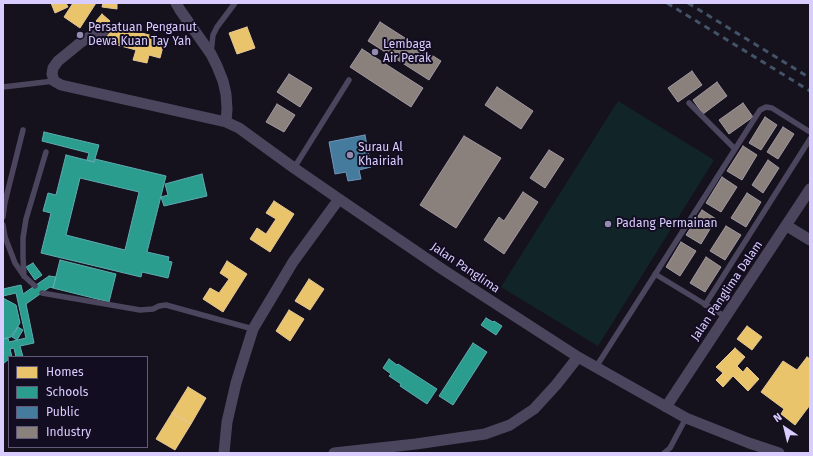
<!DOCTYPE html>
<html>
<head>
<meta charset="utf-8">
<style>
  body { margin:0 }
  #map { position:relative; width:813px; height:456px; overflow:hidden; background:#15121d; font-family:"Fira Sans",sans-serif }
  canvas { display:block }
  .frame { position:absolute; inset:0; border:4px solid #d9cdff; pointer-events:none }
  .legend { position:absolute; left:8px; top:356px; width:140px; height:92px; box-sizing:border-box; background:#130d21; border:1px solid #625a7a; margin:0; padding:5px 7px; list-style:none; font-size:12px; color:#d9cdff }
  .legend li { display:flex; align-items:center; gap:8px; height:20px }
  .legend b { width:20px; border:1px solid #625a7a }
  .north { position:absolute; left:765px; top:408px; width:40px; height:40px; -webkit-text-stroke:3px #130d21; paint-order:stroke; rotate:325deg; font-size:11px; font-weight:700; line-height:16px; text-align:center; color:#d9cdff }
  .north::after { content:''; display:block; margin:auto; width:14px; height:18px; background:#d9cdff; clip-path:polygon(50% 0,100% 100%,50% 72%,0 100%) }
</style>
</head>
<body>
<div id="map">
<canvas width="813" height="456"></canvas>
<div class="frame"></div>
<ul class="legend">
<li><b style="height:11px;background:#e9c46a"></b>Homes</li>
<li><b style="height:11px;background:#2a9d8f"></b>Schools</li>
<li><b style="height:11px;background:#457b9d"></b>Public</li>
<li><b style="height:11px;background:#8a817c"></b>Industry</li>
</ul>
<div class="north">N</div>
</div>
<script>
const c = document.querySelector('canvas').getContext('2d');
c.lineJoin = 'round';
function paint(path, color) {
  c.fillStyle = color;
  c.fill(path, 'evenodd');
}
function shape(rows) {
  const path = new Path2D();
  for (const r of rows) {
    path.moveTo(r[0], r[1]);
    for (let i = 2; i < r.length; i += 2) path.lineTo(r[i], r[i + 1]);
  }
  return path;
}
function trace(path, color, width, dash) {
  c.strokeStyle = color;
  c.lineWidth = width;
  c.lineCap = dash ? 'butt' : 'round';
  c.setLineDash(dash || []);
  c.stroke(path);
}
function label(font, color, halo, rows, align = 'center') {
  c.font = font + ' "Fira Sans",sans-serif';
  c.lineWidth = 4;
  c.setLineDash([]);
  c.textBaseline = 'middle';
  c.strokeStyle = halo;
  c.fillStyle = color;
  for (const [text, x, y, turn = 0] of rows) {
    c.save();
    c.translate(x, y);
    c.rotate((+turn || 0) * Math.PI / 180);
    c.textAlign = isNaN(turn) ? turn : align;
    if (halo) c.strokeText(text, 0, 0);
    c.fillText(text, 0, 0);
    c.restore();
  }
}
paint(shape([
  [618,101,714,160,598,346,501,287]
]), '#112529');
const homes = shape([
  [51,3,66,3,68,7,55,13,51,3],
  [73,3,96,3,80,28,64,17,73,3],
  [103,3,117,3,117,9,102,7,103,3],
  [102,14,110,21,104,28,96,21,102,14],
  [110,25,165,39,160,58,149,55,147,63,133,60,136,50,106,42,110,25],
  [247,27,255,48,237,54,229,33,247,27],
  [274,201,294,214,270,252,250,239,257,228,266,234,276,219,266,213,274,201],
  [227,261,247,274,223,312,203,299,210,288,219,293,229,279,220,273,227,261],
  [309,279,324,289,310,310,295,301,309,279],
  [289,310,304,319,290,341,276,331,289,310],
  [747,326,762,337,752,350,737,339,747,326],
  [735,348,745,357,737,366,743,372,747,367,759,379,748,391,733,376,723,387,716,380,723,373,716,367,735,348],
  [807,357,810,359,810,405,795,425,781,414,784,409,761,392,783,361,797,370,807,357],
  [188,387,206,398,191,424,172,413,188,387],
  [172,413,191,424,175,450,156,439,172,413]
]);
paint(homes, '#e9c46a');
trace(homes, '#e4c797', 1);
const schools = shape([
  [44,132,99,145,94,162,87,160,89,153,42,141,44,132],
  [66,155,94,162,95,159,166,176,147,252,169,257,168,261,172,262,168,278,142,272,141,277,41,253,51,213,43,211,48,193,56,195,66,155],
  [80,178,139,192,125,250,66,235,80,178],
  [202,174,207,196,164,206,161,197,168,195,165,184,202,174],
  [60,260,116,274,109,302,53,288,60,260],
  [33,263,42,275,35,280,26,267,33,263],
  [49,276,56,277,53,288,50,287,26,304,34,343,20,346,23,357,16,357,14,348,10,349,12,357,9,357,9,359,3,364,3,355,4,354,3,348,3,339,8,338,9,342,26,338,16,293,3,296,3,289,21,285,23,294,49,276],
  [3,298,16,305,20,323,11,337,3,339,3,298],
  [486,318,493,322,494,321,502,326,496,335,481,325,486,318],
  [18,327,23,330,17,340,12,337,18,327],
  [473,343,487,352,453,405,439,396,473,343],
  [389,359,397,365,398,364,437,389,427,404,400,386,401,384,389,376,391,374,383,368,389,359]
]);
paint(schools, '#2a9d8f');
trace(schools, '#5eabb1', 1);
const public = shape([
  [365,135,371,167,359,170,361,179,348,181,346,172,335,174,329,142,365,135]
]);
paint(public, '#457b9d');
trace(public, '#7194ba', 1);
const industry = shape([
  [380,22,441,61,429,80,368,41,380,22],
  [362,49,423,88,411,107,350,67,362,49],
  [692,71,702,85,678,102,668,88,692,71],
  [289,74,312,88,300,107,277,92,289,74],
  [717,82,727,96,703,114,693,100,717,82],
  [497,87,533,111,521,129,485,105,497,87],
  [743,103,753,117,729,134,719,120,743,103],
  [277,104,295,115,284,132,266,122,277,104],
  [765,117,777,125,761,150,749,143,765,117],
  [783,127,794,134,778,159,767,152,783,127],
  [464,136,501,158,456,228,420,205,464,136],
  [743,146,757,155,742,180,727,171,743,146],
  [549,150,564,159,545,188,530,178,549,150],
  [768,160,779,168,763,193,752,185,768,160],
  [722,177,737,187,721,212,706,203,722,177],
  [523,192,538,202,504,254,484,240,499,217,504,221,523,192],
  [747,193,761,202,746,227,731,218,747,193],
  [702,210,716,219,701,244,686,235,702,210],
  [726,226,741,235,725,260,710,251,726,226],
  [681,242,696,251,680,276,666,267,681,242],
  [706,257,721,267,705,292,690,283,706,257]
]);
paint(industry, '#8a817c');
trace(industry, '#a298a3', 1);
trace(shape([
  [211,53,213,35,217,27,235,3],
  [3,87,54,81],
  [689,103,735,149],
  [294,168,349,80],
  [3,217,5,202,23,130],
  [3,225,5,237,15,263,24,276,35,286],
  [655,274,726,317],
  [24,276,23,257,23,238,26,219,46,152],
  [42,293,140,310,153,309,159,306,166,305,253,329],
  [705,305,810,139],
  [596,367,760,110,766,107,772,108,810,132],
  [664,453,670,448,686,418]
]), '#4b465e', 5.5);
trace(shape([
  [176,3,180,10,211,54,217,66,223,81,226,94,227,109,226,122],
  [104,31,89,37,80,43,58,61,53,68,52,74,54,81,61,85,226,122,239,128,294,168,339,199,442,269,578,357,686,418,749,443,779,453],
  [787,226,810,240],
  [666,407,810,189],
  [224,453,227,422,236,383,253,329,293,262,339,199],
  [334,453,416,444,485,434,510,425,534,409,556,385,578,357]
]), '#4b465e', 11);
trace(shape([
  [667,3,810,91],
  [688,3,810,78]
]), '#435368', 3, [6, 5]);
for (const [x, y, r, color] of [
  [80,35,4,"#948cb0"],
  [375,52,4,"#948cb0"],
  [350,155,4,"#948cb0"],
  [608,224,4,"#948cb0"]
]) {
  const dot = new Path2D();
  dot.arc(x, y, r, 0, 2 * Math.PI);
  c.fillStyle = color;
  c.fill(dot);
  trace(dot, '#130d21', 1.5);
}
label('12px', '#d9cdff', '#130d21', [
  ["Persatuan Penganut",88,28],
  ["Dewa Kuan Tay Yah",88,42],
  ["Lembaga",383,45],
  ["Air Perak",383,59],
  ["Surau Al",358,148],
  ["Khairiah",358,162],
  ["Padang Permainan",616,224]
], 'left');
label('12px', '#d9cdff', '#130d21', [
  ["Jalan Panglima",465,268,34],
  ["Jalan Panglima Dalam",727,291,-56]
]);
</script>
</body>
</html>
